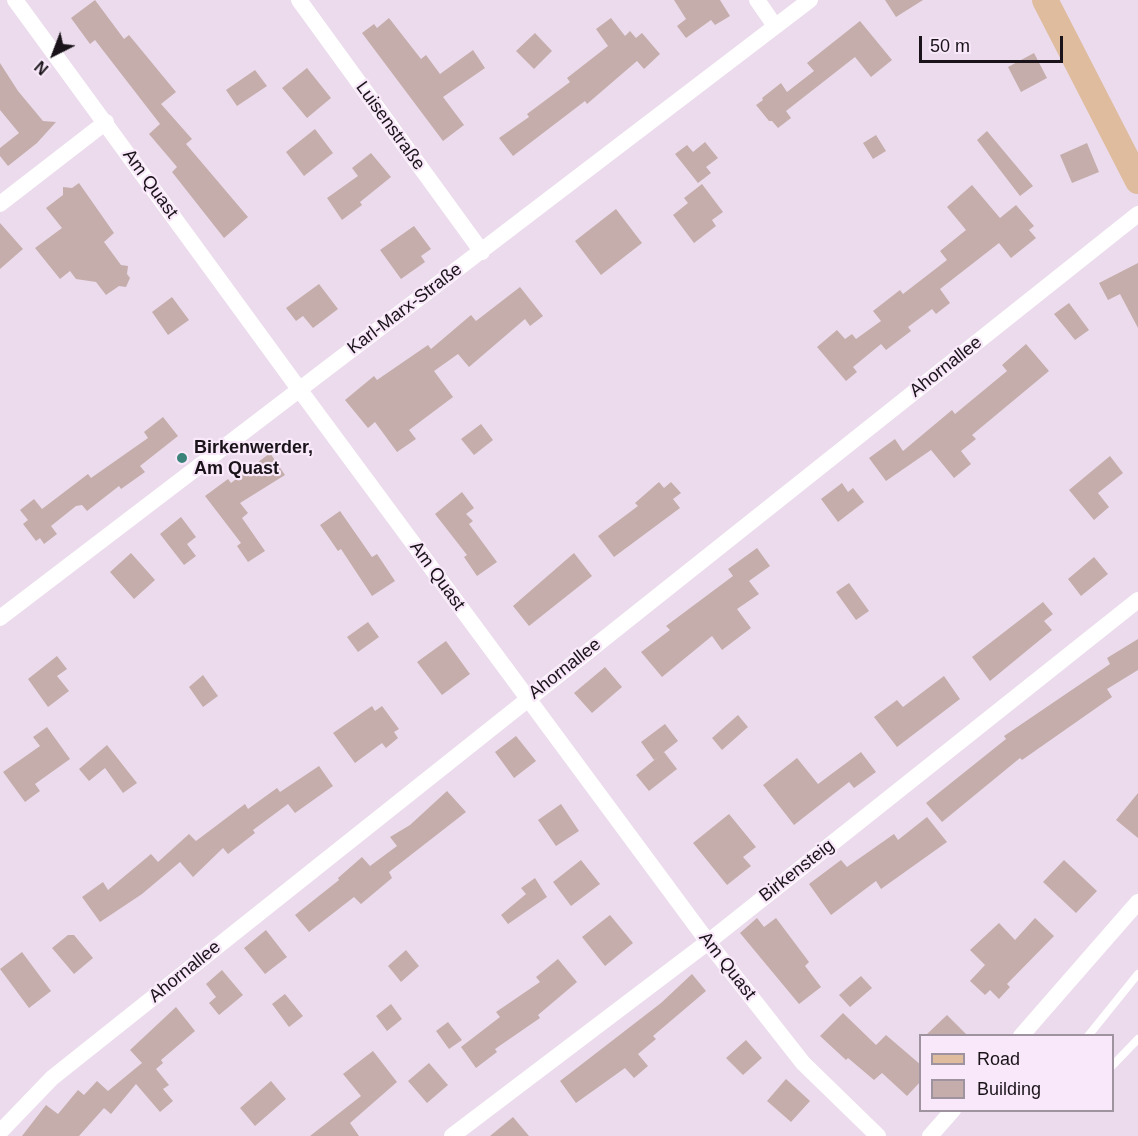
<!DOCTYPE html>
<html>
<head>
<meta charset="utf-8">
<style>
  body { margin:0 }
  #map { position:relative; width:1138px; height:1136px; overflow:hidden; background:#ebdbec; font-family:Arial,sans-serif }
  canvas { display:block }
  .legend { position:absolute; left:919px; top:1034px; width:195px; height:78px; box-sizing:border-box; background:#f8e8f9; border:2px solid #9f93a0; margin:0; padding:8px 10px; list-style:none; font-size:18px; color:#1a141a }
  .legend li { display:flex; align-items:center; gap:12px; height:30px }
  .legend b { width:30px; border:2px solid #9f93a0 }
  .north { position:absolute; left:24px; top:24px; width:60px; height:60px; -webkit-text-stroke:4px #f8e8f9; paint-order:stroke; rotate:222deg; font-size:16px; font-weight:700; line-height:24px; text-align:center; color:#1a141a }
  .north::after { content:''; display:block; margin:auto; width:21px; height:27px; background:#1a141a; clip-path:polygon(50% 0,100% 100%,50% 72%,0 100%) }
  .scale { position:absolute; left:919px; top:36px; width:144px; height:27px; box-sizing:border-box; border:3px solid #1a141a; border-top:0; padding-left:8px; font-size:18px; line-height:21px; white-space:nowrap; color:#1a141a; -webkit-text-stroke:4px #f8e8f9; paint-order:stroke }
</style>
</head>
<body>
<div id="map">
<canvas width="1138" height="1136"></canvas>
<ul class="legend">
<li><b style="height:8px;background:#dfbc9d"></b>Road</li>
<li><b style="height:16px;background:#c5adab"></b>Building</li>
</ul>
<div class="north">N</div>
<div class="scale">50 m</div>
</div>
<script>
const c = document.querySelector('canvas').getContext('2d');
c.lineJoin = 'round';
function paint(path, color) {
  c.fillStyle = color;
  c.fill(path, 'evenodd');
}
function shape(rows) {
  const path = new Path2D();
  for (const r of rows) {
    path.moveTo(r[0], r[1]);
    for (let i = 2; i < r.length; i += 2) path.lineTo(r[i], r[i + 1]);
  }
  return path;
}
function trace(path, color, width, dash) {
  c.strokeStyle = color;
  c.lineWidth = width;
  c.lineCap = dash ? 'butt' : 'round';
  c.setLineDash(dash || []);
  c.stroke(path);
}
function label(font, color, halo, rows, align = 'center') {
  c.font = font + ' Arial,sans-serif';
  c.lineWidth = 4.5;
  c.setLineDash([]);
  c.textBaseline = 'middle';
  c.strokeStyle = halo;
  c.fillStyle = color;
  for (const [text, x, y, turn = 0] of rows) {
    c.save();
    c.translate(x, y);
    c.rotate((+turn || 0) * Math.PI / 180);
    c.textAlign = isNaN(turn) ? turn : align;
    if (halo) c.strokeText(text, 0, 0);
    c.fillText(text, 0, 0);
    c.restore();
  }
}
paint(shape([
  [95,0,124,39,129,35,176,92,161,104,192,139,186,144,248,217,224,238,172,172,177,167,149,134,160,124,95,40,90,44,71,18],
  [674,0,720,0,730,16,715,25,711,20,686,38,677,26,686,19],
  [885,0,923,0,896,17],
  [389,18,421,59,426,55,440,74,473,50,485,68,443,97,464,125,443,141,362,33,374,24,377,28],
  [611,18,625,36,630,31,636,38,642,33,660,54,644,69,637,61,587,104,585,101,513,156,499,138,529,117,527,114,570,82,567,78,608,46,596,29],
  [860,21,892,60,871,77,855,57,786,111,791,118,778,128,772,121,769,121,756,105,763,100,762,98,781,83,787,92,814,71,807,63],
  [535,33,552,51,534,69,516,51],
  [1034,53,1047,78,1021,92,1008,67],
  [0,63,18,91,43,121,56,122,37,143,8,166,0,156,0,148,19,133,0,110],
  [307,68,331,98,307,118,282,88],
  [255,70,267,86,237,106,226,90],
  [315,129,333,153,304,176,286,152],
  [987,131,1033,186,1020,196,977,140],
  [876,135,886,151,873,159,863,143],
  [705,142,718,158,706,167,711,173,698,183,675,154,687,145,693,152],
  [1087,143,1099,172,1072,183,1060,155],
  [371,153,391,177,360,202,362,205,342,220,327,198,358,176,352,168],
  [79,183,114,233,104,242,121,265,128,266,127,274,130,278,126,287,119,286,106,295,96,282,76,279,70,271,60,279,35,248,62,228,46,208,63,195,63,187,72,188],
  [702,184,723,212,712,220,716,226,694,243,673,215,688,203,684,198],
  [972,185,1000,218,1016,205,1034,226,1029,230,1036,238,1011,258,999,243,940,289,950,303,936,314,932,309,908,327,911,331,886,350,881,344,853,367,857,372,846,381,817,347,837,330,845,339,852,334,856,339,881,321,873,311,900,290,903,294,947,260,940,251,966,230,947,207],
  [616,209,642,243,601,275,575,241],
  [0,223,23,249,0,269],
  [414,226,431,249,421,256,425,262,401,279,380,250],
  [1138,263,1138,328,1120,294,1108,300,1099,283],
  [319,284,338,309,313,328,303,316,296,321,286,308],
  [520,287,543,316,530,326,525,319,469,367,458,354,434,371,453,397,409,430,416,439,397,452,375,422,368,428,345,400,374,376,377,380,428,345,431,349,471,315,476,321],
  [172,297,189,320,168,335,152,312],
  [1069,303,1089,330,1075,340,1054,314],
  [1026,344,1049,371,972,435,976,439,961,451,971,464,954,478,931,450,886,481,869,458,895,439,903,451,952,410,955,414,1007,371,1002,365],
  [163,417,178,436,140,466,145,472,121,489,119,486,87,511,82,505,76,506,51,526,57,534,44,544,40,538,36,541,23,524,28,520,20,510,34,499,42,509,88,474,91,478,148,438,144,432],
  [481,424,493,440,474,455,461,439],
  [270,453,285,475,240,503,248,513,242,518,265,551,248,562,237,546,241,543,205,496,228,479,231,483],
  [1110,456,1123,473,1098,493,1109,507,1094,520,1069,490],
  [659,482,664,488,671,482,681,493,673,499,680,508,614,557,598,536,638,506,635,503],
  [842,483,848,492,853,488,864,502,838,522,821,499],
  [462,492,474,508,466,514,473,521,469,524,497,562,477,576,464,557,467,555,435,514],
  [340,511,372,557,377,554,395,581,372,596,341,549,338,551,320,525],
  [181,517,196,537,187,544,196,556,184,565,160,534],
  [757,548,770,566,749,581,759,594,737,609,751,628,722,650,712,636,662,677,641,652,670,630,666,626,733,576,728,569],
  [131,553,155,580,134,599,110,572],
  [574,553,592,576,529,626,513,606],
  [1094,557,1108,574,1081,596,1068,579],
  [849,583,869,611,856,620,836,592],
  [1043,602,1053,614,1044,621,1052,630,990,681,972,657],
  [368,622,379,637,358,652,347,637],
  [1138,639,1138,670,1107,689,1112,697,1022,760,1020,758,942,822,926,803,1006,739,1004,736,1110,664,1107,658],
  [446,641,470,674,442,695,417,662],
  [57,656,67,669,57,676,69,691,48,707,28,679],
  [605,667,622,687,592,713,574,693],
  [203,675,218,696,203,707,189,687],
  [944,676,960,699,897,747,874,717,897,700,903,707],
  [372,706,375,711,382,706,399,729,394,732,398,738,386,748,382,743,355,763,333,733],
  [738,715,748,727,722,750,712,738],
  [665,724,678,741,654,760,641,742],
  [47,727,70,759,35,784,40,791,25,802,3,772,40,746,33,737],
  [516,736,536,761,514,778,495,752],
  [107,745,137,783,123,793,105,768,89,781,79,769],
  [664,752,677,769,649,791,636,775],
  [861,752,876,772,854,788,849,782,794,825,763,785,797,758,818,784],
  [319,766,333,786,295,813,288,804,253,830,255,833,228,854,223,848,193,877,180,862,142,894,100,922,82,897,103,882,108,890,151,854,158,862,189,834,196,841,245,804,248,809,277,788,280,792],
  [447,791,466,812,389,872,392,878,361,904,354,897,309,932,295,915,339,880,338,878,362,857,370,866,397,846,390,837,410,825],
  [1138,793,1138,838,1116,820],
  [561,804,579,831,556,846,538,820],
  [729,814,756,847,743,857,751,866,727,885,693,843],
  [927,817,947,842,881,889,876,881,831,915,809,884,841,860,847,867,894,834,898,840],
  [581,860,600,884,571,906,553,882],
  [1064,860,1097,891,1076,913,1043,882],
  [535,878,547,897,508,924,501,915,526,894,521,888],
  [610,915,633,943,605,966,582,937],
  [757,918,764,927,776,918,809,962,805,966,821,987,799,1004,740,933],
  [1035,918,1054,936,1007,984,1010,987,999,999,990,990,985,995,970,981,985,965,970,950,999,923,1015,940],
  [266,930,287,957,265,974,244,948],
  [68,935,74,935,93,958,74,974,52,948],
  [406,950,419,966,401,982,388,966],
  [22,952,51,991,29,1008,0,969],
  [558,959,577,982,538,1015,540,1018,495,1049,497,1052,476,1068,461,1047,500,1017,496,1012,540,982,536,977],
  [222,970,243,995,219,1015,209,1003,216,997,206,984],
  [692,974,706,991,653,1036,656,1039,638,1054,648,1066,634,1078,625,1068,576,1103,560,1081,661,1003],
  [861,976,872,988,850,1007,839,995],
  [285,994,303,1016,289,1027,272,1004],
  [391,1004,402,1019,387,1031,376,1016],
  [176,1007,195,1031,161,1060,163,1063,156,1069,169,1085,163,1089,173,1101,160,1112,136,1084,111,1114,104,1108,79,1136,22,1136,46,1105,58,1114,78,1090,84,1095,97,1081,108,1091,142,1063,130,1050],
  [843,1013,876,1045,886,1035,921,1065,921,1081,907,1096,882,1073,874,1080,848,1058,846,1060,820,1036],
  [947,1015,967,1035,926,1035],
  [448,1022,462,1040,449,1049,436,1031],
  [746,1040,762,1058,743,1075,726,1058],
  [373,1051,397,1082,350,1123,359,1136,310,1136,361,1096,343,1074],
  [429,1063,448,1085,427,1103,408,1081],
  [786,1079,810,1101,791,1122,767,1101],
  [271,1081,286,1099,255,1126,240,1108],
  [513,1117,529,1136,490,1136]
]), '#c5adab');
trace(shape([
  [1088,1036,1138,974],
  [1112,1066,1138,1039]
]), '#fff', 8);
trace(shape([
  [15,0,299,389,708,942,803,1063,878,1136],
  [299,0,482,252],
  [757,0,775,26],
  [0,204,106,122],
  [0,618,810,0],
  [1021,1036,1138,902],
  [0,1132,52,1078,1138,214],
  [452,1136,708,942,1138,600],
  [930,1136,953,1110]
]), '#fff', 16);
trace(shape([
  [1045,0,1138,181]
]), '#dfbc9d', 26);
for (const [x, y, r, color] of [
  [182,458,6,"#3b827a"]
]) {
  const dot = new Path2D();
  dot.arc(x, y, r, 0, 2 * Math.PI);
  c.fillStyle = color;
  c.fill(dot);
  trace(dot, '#f8e8f9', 2);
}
label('18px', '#1a141a', '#f8e8f9', [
  ["Luisenstraße",390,126,54],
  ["Am Quast",150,184,54],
  ["Karl-Marx-Straße",405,309,-37],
  ["Ahornallee",946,367,-38],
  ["Am Quast",437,576,54],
  ["Ahornallee",565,669,-38],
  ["Birkensteig",797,871,-38],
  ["Am Quast",727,966,52],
  ["Ahornallee",185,972,-39]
]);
label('bold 18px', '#1a141a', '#f8e8f9', [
  ["Birkenwerder,",194,448],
  ["Am Quast",194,469]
], 'left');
</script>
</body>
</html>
